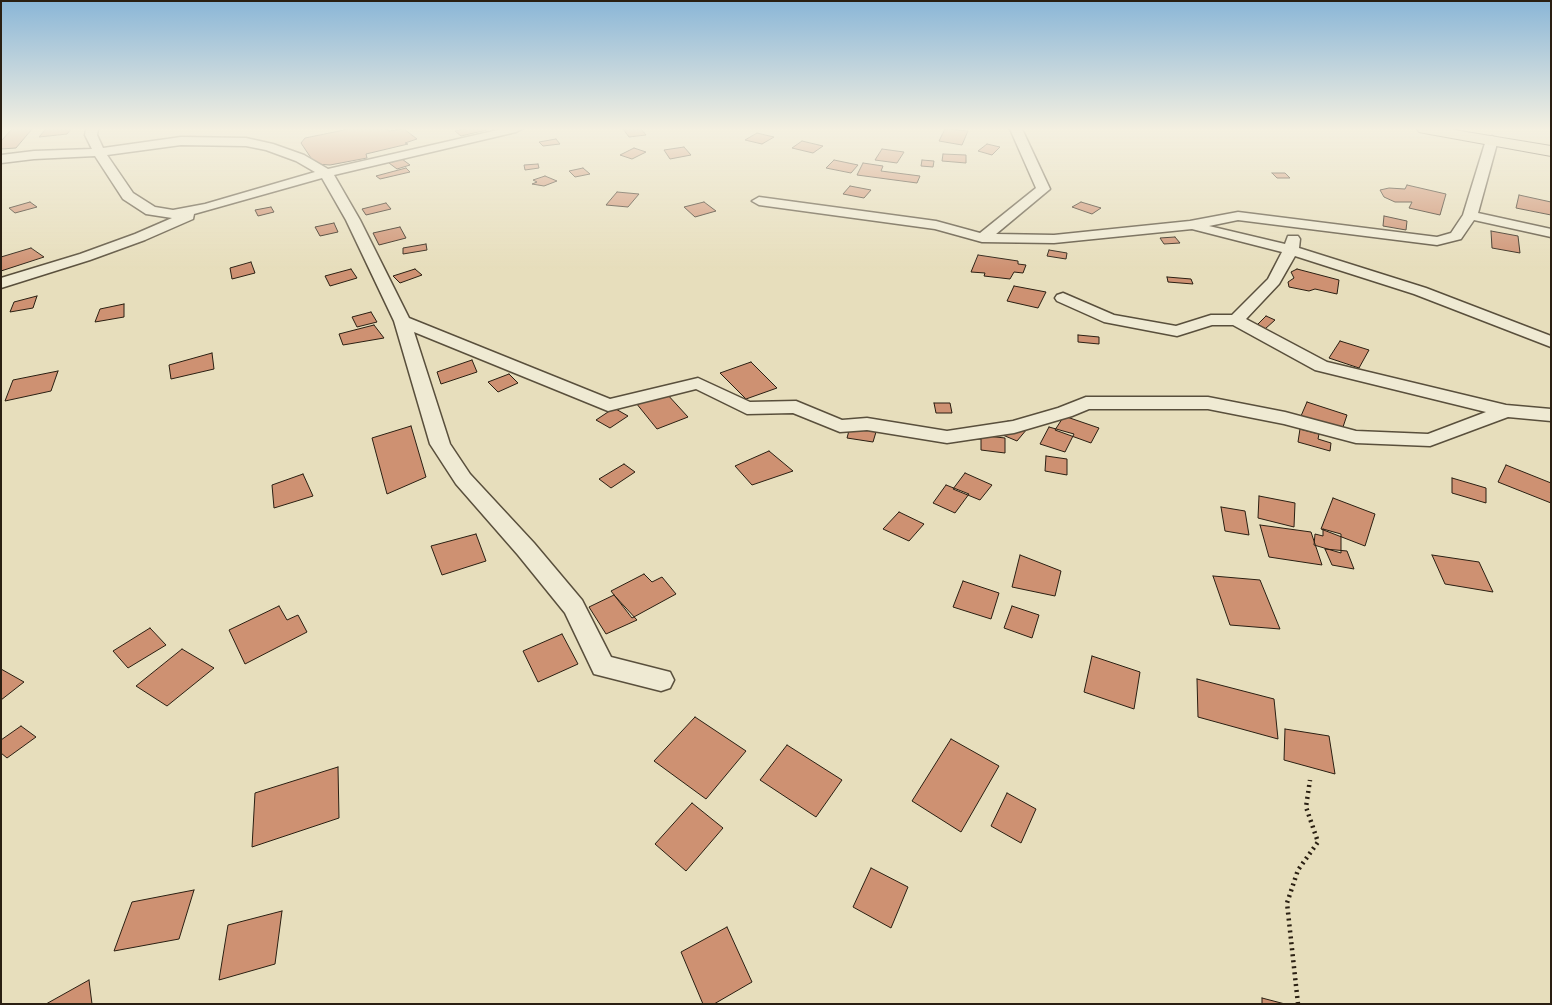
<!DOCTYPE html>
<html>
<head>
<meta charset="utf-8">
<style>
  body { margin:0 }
  #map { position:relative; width:1552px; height:1005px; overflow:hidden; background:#e7debc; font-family:"EB Garamond",serif }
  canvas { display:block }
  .frame { position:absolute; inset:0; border:2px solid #2a1f12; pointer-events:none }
</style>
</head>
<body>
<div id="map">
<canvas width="1552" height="1005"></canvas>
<div class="frame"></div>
</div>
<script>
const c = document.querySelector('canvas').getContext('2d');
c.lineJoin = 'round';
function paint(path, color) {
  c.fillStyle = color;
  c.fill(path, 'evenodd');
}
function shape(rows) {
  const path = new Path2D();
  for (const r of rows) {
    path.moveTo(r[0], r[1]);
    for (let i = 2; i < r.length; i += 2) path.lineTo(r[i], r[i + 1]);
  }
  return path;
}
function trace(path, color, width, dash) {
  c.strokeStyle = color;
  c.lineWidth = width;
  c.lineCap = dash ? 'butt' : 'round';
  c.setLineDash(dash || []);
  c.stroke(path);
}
const building = shape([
  [12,129,32,129,16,148,1,149,1,141,12,129],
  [46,129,71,129,67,134,39,137,46,129],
  [349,129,386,129,389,131,404,129,417,139,405,143,408,144,366,154,367,158,330,165,315,164,301,143,305,138,349,129],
  [466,129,485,129,487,130,461,136,455,131,466,129],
  [623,129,641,129,646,135,629,137,623,129],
  [945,129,968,131,962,145,939,141,945,129],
  [757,133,774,137,762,144,745,140,757,133],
  [556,139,560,144,543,146,539,142,556,139],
  [802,141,823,146,813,153,792,148,802,141],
  [987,144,1000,147,992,155,978,151,987,144],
  [684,147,691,155,670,159,664,150,684,147],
  [634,148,646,152,632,159,620,155,634,148],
  [882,149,904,152,897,163,875,160,882,149],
  [943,154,966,155,966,163,942,161,943,154],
  [402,159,410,165,397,169,389,163,402,159],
  [834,160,858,165,851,173,826,168,834,160],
  [922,160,934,161,933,167,921,166,922,160],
  [863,163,883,166,881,171,920,176,917,183,857,175,863,163],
  [538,164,539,168,525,170,524,165,538,164],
  [406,168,410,172,380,179,376,176,406,168],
  [583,168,590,174,575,177,569,171,583,168],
  [1272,173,1285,173,1290,178,1277,178,1272,173],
  [545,176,557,181,544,186,532,184,537,182,533,180,545,176],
  [1407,185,1446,194,1440,215,1409,208,1412,202,1395,202,1384,197,1380,190,1389,188,1405,189,1407,185],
  [850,186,871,190,864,198,843,194,850,186],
  [617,192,639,194,628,207,606,205,617,192],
  [1519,195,1551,202,1551,215,1516,208,1519,195],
  [30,202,37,207,15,213,9,208,30,202],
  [704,202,716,211,695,217,684,207,704,202],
  [1081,202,1101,208,1092,214,1072,207,1081,202],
  [386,203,391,209,366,215,362,209,386,203],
  [271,207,274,212,258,216,255,210,271,207],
  [1384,216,1407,221,1406,230,1383,226,1384,216],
  [334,223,338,232,320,236,315,227,334,223],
  [400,227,406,238,379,245,373,233,400,227],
  [1491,231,1518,236,1520,253,1492,248,1491,231],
  [1175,237,1180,243,1164,244,1160,238,1175,237],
  [426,244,427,250,403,254,403,248,426,244],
  [31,248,44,257,1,271,1,257,31,248],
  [1049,250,1067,253,1066,259,1047,256,1049,250],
  [978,255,1018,261,1018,264,1026,265,1023,273,1014,272,1010,279,984,276,985,273,971,272,978,255],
  [251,262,255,273,232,279,230,268,251,262],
  [351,269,357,278,330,286,325,276,351,269],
  [415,269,422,275,400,283,393,276,415,269],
  [1297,269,1339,280,1337,294,1315,289,1309,291,1289,287,1288,282,1294,278,1291,272,1297,269],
  [1167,277,1191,279,1193,284,1168,282,1167,277],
  [1014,286,1046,292,1038,308,1007,301,1014,286],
  [37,296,33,308,10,312,14,302,37,296],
  [124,304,124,317,95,322,100,309,124,304],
  [371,312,377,322,357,327,352,317,371,312],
  [1266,316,1275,320,1265,329,1256,326,1266,316],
  [374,325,384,338,343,345,339,334,374,325],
  [1078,335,1099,337,1099,344,1078,342,1078,335],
  [1340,341,1369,350,1359,368,1329,358,1340,341],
  [212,353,214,369,171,379,169,365,212,353],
  [472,360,477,372,441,384,437,372,472,360],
  [751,362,777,388,746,399,720,373,751,362],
  [58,371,51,391,5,401,13,380,58,371],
  [509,374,518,383,498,392,488,382,509,374],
  [666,393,688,417,657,429,636,403,666,393],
  [1307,402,1347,415,1342,430,1301,416,1307,402],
  [934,403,950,403,952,413,936,413,934,403],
  [614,408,628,416,610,428,596,420,614,408],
  [1064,416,1099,428,1091,443,1055,430,1064,416],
  [1008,421,1027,429,1017,441,998,433,1008,421],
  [411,426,426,477,387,494,372,438,411,426],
  [850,427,876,432,873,442,847,438,850,427],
  [1049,427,1074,434,1065,452,1040,444,1049,427],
  [1300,429,1319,434,1318,439,1331,443,1330,451,1298,442,1300,429],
  [978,435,1005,438,1005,453,981,450,981,439,977,439,978,435],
  [769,451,793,471,752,485,735,466,769,451],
  [1046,456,1067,459,1067,475,1045,471,1046,456],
  [624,464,635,472,611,488,599,479,624,464],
  [1506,465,1551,483,1551,503,1498,482,1506,465],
  [965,473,992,485,980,500,953,489,965,473],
  [303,474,313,496,274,508,272,485,303,474],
  [1452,478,1486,488,1486,503,1452,493,1452,478],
  [946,485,969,494,955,513,933,503,946,485],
  [1259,496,1295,503,1294,527,1258,518,1259,496],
  [1333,498,1375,514,1365,546,1321,529,1333,498],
  [1221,507,1245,511,1249,535,1225,531,1221,507],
  [899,512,924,524,909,541,883,529,899,512],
  [1260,525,1311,532,1322,565,1269,557,1260,525],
  [1323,529,1341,534,1341,553,1314,545,1315,534,1323,536,1323,529],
  [476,534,486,561,442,575,431,546,476,534],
  [1325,549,1347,551,1354,569,1332,565,1325,549],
  [1020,555,1061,571,1055,596,1012,587,1020,555],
  [1432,555,1479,562,1493,592,1445,584,1432,555],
  [644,574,652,582,662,577,676,594,632,618,611,591,644,574],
  [1213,576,1260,580,1280,629,1230,625,1213,576],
  [963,581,999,593,991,619,953,607,963,581],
  [614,595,637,620,606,634,589,607,614,595],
  [279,606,287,620,298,615,307,632,245,664,229,630,279,606],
  [1012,606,1039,615,1032,638,1004,628,1012,606],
  [150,628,166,645,128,668,113,651,150,628],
  [562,634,578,664,538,682,523,651,562,634],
  [182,649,214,668,167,706,136,686,182,649],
  [1092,656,1140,672,1134,709,1084,692,1092,656],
  [1,669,24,682,1,700,1,669],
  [1197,679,1274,699,1278,739,1198,717,1197,679],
  [695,717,746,751,706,799,654,761,695,717],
  [21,726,36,737,7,758,1,753,1,740,21,726],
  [1285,729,1329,736,1335,774,1284,760,1285,729],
  [951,739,999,766,961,832,912,801,951,739],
  [787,745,842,780,816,817,760,780,787,745],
  [338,767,339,818,252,847,255,793,338,767],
  [1007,793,1036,809,1021,843,991,826,1007,793],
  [692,803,723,828,686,871,655,844,692,803],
  [871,868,908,887,891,928,853,907,871,868],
  [194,890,179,939,114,951,132,902,194,890],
  [282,911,275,964,219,980,228,925,282,911],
  [727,927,752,982,714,1004,703,1004,681,952,727,927],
  [89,980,92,1004,46,1004,89,980],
  [1262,998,1285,1004,1262,1004,1262,998]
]);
paint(building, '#ce9172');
trace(building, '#2a1f12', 1);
const street = shape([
  [86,129,98,129,97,135,103,148,181,137,246,138,273,144,304,155,328,169,502,129,522,129,516,132,334,175,360,220,409,318,610,399,698,378,750,402,796,401,842,420,867,418,947,431,1013,421,1058,408,1086,397,1208,397,1285,412,1356,431,1428,434,1486,412,1315,370,1233,325,1212,325,1177,336,1104,322,1057,301,1055,298,1057,295,1063,293,1114,315,1176,326,1211,315,1232,315,1268,279,1282,252,1192,229,1054,243,982,242,935,229,759,205,752,201,759,197,936,221,980,233,1036,188,1010,129,1022,129,1050,189,996,234,1054,235,1190,221,1238,212,1437,237,1451,233,1463,215,1486,140,1492,136,1498,140,1478,213,1551,229,1551,237,1474,220,1461,239,1437,245,1238,220,1209,226,1285,244,1288,236,1298,236,1300,239,1299,248,1426,288,1551,336,1551,347,1414,294,1295,256,1279,284,1246,319,1327,362,1506,405,1551,409,1551,421,1508,417,1430,446,1356,443,1284,424,1208,409,1089,409,1072,416,1014,433,947,443,867,430,840,432,793,413,747,414,696,389,608,411,414,332,450,444,470,474,534,543,582,600,611,657,670,672,674,680,670,688,661,691,594,674,565,613,518,555,456,484,430,444,394,321,346,220,322,178,194,214,193,219,145,240,90,260,1,288,1,278,80,254,135,234,172,218,146,214,123,199,95,156,34,159,1,163,1,155,34,151,92,149,85,135,86,129],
  [181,145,246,146,266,150,296,161,315,172,205,204,173,210,155,207,133,193,107,155,181,145]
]);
const highway = shape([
  [1417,129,1448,129,1551,146,1551,156,1424,133,1419,132,1417,129]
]);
trace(street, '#594f3c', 3);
trace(highway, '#2a1f12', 2);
trace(shape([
  [1298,1004,1287,903,1298,870,1318,842,1306,807,1310,780]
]), '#2a1f12', 4.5, [2, 4]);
paint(street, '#efead3');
paint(highway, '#e7debc');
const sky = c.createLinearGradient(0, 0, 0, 269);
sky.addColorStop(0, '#8ab6d7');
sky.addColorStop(0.48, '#f4f0e1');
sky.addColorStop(1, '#f4f0e100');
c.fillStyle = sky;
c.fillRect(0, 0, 1552, 269);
</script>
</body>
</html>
